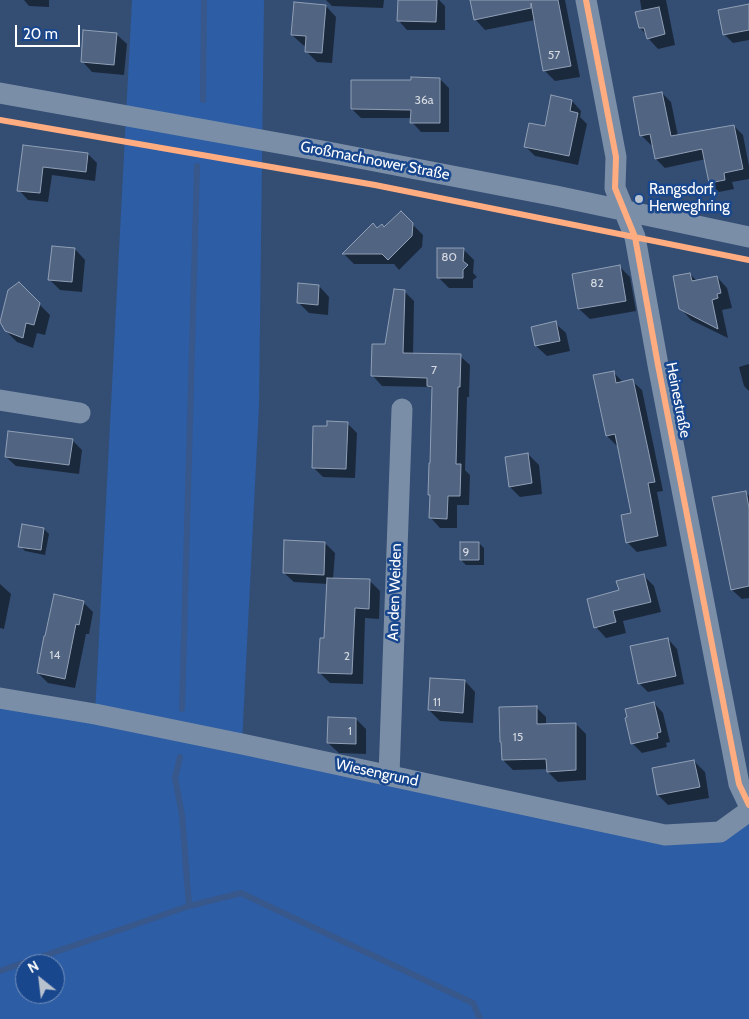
<!DOCTYPE html>
<html>
<head>
<meta charset="utf-8">
<style>
  body { margin:0 }
  #map { position:relative; width:749px; height:1019px; overflow:hidden; background:#344d73; font-family:Cabin,sans-serif }
  canvas { display:block }
  .north { position:absolute; left:15px; top:954px; width:50px; height:50px; box-sizing:border-box; background:#19478e; border:1px solid #7591bb; border-radius:50%; rotate:331deg; font-size:14px; font-weight:700; line-height:20px; text-align:center; color:#fff }
  .north::after { content:''; display:block; margin:auto; width:18px; height:22px; background:#b8c1ce; clip-path:polygon(50% 0,100% 100%,50% 72%,0 100%) }
  .scale { position:absolute; left:15px; top:25px; width:65px; height:22px; box-sizing:border-box; border:2px solid #fff; border-top:0; padding-left:6px; font-size:15px; line-height:18px; white-space:nowrap; color:#fff; -webkit-text-stroke:4px #19478e; paint-order:stroke }
</style>
</head>
<body>
<div id="map">
<canvas width="749" height="1019"></canvas>
<div class="north">N</div>
<div class="scale">20 m</div>
</div>
<script>
const c = document.querySelector('canvas').getContext('2d');
c.lineJoin = 'round';
function paint(path, color) {
  c.fillStyle = color;
  c.fill(path, 'evenodd');
}
function shape(rows) {
  const path = new Path2D();
  for (const r of rows) {
    path.moveTo(r[0], r[1]);
    for (let i = 2; i < r.length; i += 2) path.lineTo(r[i], r[i + 1]);
  }
  return path;
}
function trace(path, color, width, dash) {
  c.strokeStyle = color;
  c.lineWidth = width;
  c.lineCap = dash ? 'butt' : 'round';
  c.setLineDash(dash || []);
  c.stroke(path);
}
function label(font, color, halo, rows, align = 'center') {
  c.font = font + ' Cabin,sans-serif';
  c.lineWidth = 5;
  c.setLineDash([]);
  c.textBaseline = 'middle';
  c.strokeStyle = halo;
  c.fillStyle = color;
  for (const [text, x, y, turn = 0] of rows) {
    c.save();
    c.translate(x, y);
    c.rotate((+turn || 0) * Math.PI / 180);
    c.textAlign = isNaN(turn) ? turn : align;
    if (halo) c.strokeText(text, 0, 0);
    c.fillText(text, 0, 0);
    c.restore();
  }
}
paint(shape([
  [132,0,264,0,259,405,242,744,665,835,720,832,749,811,749,1019,0,1019,0,704,95,714],
  [25,964,55,964,55,994,25,994]
]), '#2d5da4');
paint(shape([
  [24,0,49,0,49,7,29,6],
  [326,0,384,0,383,8,332,6],
  [399,0,439,0,445,6,445,30,407,30,399,21],
  [471,0,565,0,580,77,555,81,545,71,535,20,485,30,475,19],
  [640,0,666,0,675,45,658,49,648,38,647,35,640,28,642,12],
  [749,5,749,40,733,43,724,34],
  [326,6,336,17,332,63,317,62,306,51,306,46,303,45,292,35],
  [116,34,127,44,124,75,92,72,82,61],
  [440,79,449,88,449,132,421,132,412,122,412,118,361,118,352,109,412,82],
  [662,93,671,102,678,136,734,126,743,135,749,166,749,179,732,182,734,189,719,192,710,183,706,159,665,168,656,159,653,144,651,145,641,135],
  [572,101,581,111,580,117,587,124,578,165,535,156,525,146,546,128],
  [24,146,88,154,97,163,95,181,52,175,48,202,28,200,19,190],
  [401,213,423,235,422,247,399,270,394,264,354,264,344,254,373,225,377,229,384,228],
  [75,249,85,260,82,292,60,290,50,280],
  [463,249,474,260,473,273,477,277,473,280,473,288,449,288,438,277],
  [619,266,630,277,636,311,590,319,579,309],
  [690,274,697,281,717,277,727,288,732,308,722,310,728,338,691,320,681,309],
  [19,284,50,315,45,335,37,333,33,348,17,342,6,331],
  [319,286,329,297,328,315,309,313,298,302],
  [404,291,414,301,413,354,460,356,470,365,469,397,467,397,465,470,470,475,469,505,457,505,457,528,440,528,431,518,431,497,429,495,434,391,429,387,382,386,373,376,386,346],
  [555,323,566,333,570,351,547,356,536,346,532,328],
  [749,364,749,391,744,386,739,367],
  [613,372,623,382,632,381,642,390,663,491,657,492,667,546,637,552,627,542,632,514,619,445,616,445,607,436],
  [347,423,357,433,355,478,323,477,313,467,328,427],
  [72,440,82,450,79,474,16,466,6,457],
  [528,454,539,465,542,494,520,497,510,487],
  [745,492,749,496,749,598,742,599,732,590],
  [44,529,49,534,45,555,25,551,20,546],
  [325,543,335,553,333,579,369,580,380,591,379,619,365,618,363,684,330,683,320,673,326,639,328,584,294,582,284,573],
  [479,543,484,548,484,565,466,565,461,560],
  [643,575,654,586,661,612,623,621,626,633,606,638,596,627,620,591],
  [0,584,11,594,4,629,0,628],
  [83,602,93,612,89,634,86,634,75,688,48,683,38,673],
  [668,639,677,649,684,684,648,692,639,683],
  [465,681,475,692,473,723,440,721,429,710],
  [654,703,663,713,670,742,666,743,667,747,642,753,633,744],
  [536,707,546,717,546,725,576,724,586,734,586,780,558,782,548,772,548,769,513,770,503,760],
  [356,719,366,729,366,754,339,753,328,743],
  [694,761,705,772,709,798,668,805,658,795]
]), '#0007');
trace(shape([
  [203,100,204,0],
  [182,709,197,166],
  [180,757,175,778,182,815,189,906],
  [0,971,189,906,241,893,473,1003,480,1019]
]), '#38578b', 6);
const building = shape([
  [398,0,437,0,436,22,397,21,398,0],
  [470,0,558,0,571,66,543,71,531,3,531,8,474,20,470,0],
  [294,2,326,5,322,53,305,52,306,36,291,35,294,2],
  [749,4,749,30,723,35,718,10,749,4],
  [659,7,665,34,647,39,644,28,639,28,635,12,659,7],
  [83,30,117,33,114,65,81,62,83,30],
  [411,77,440,78,440,123,410,123,411,110,351,109,351,80,411,80,411,77],
  [662,92,671,136,734,125,743,169,724,173,725,180,709,183,702,149,655,159,650,134,640,136,633,97,662,92],
  [551,95,572,100,570,111,578,113,569,156,524,147,529,123,545,126,551,95],
  [23,145,88,153,86,172,43,167,40,193,17,191,23,145],
  [401,211,413,223,412,236,388,260,382,254,342,254,373,223,377,228,382,224,384,227,401,211],
  [52,246,75,248,72,282,48,280,52,246],
  [437,248,464,248,463,261,468,265,463,270,463,278,437,278,437,248],
  [620,265,626,301,578,309,572,274,620,265],
  [690,273,692,281,717,276,721,293,717,294,718,298,712,300,718,329,679,309,673,276,690,273],
  [19,282,40,303,34,325,26,323,23,338,5,331,0,322,8,290,19,282],
  [298,283,319,285,318,305,297,303,298,283],
  [394,289,405,290,403,353,461,354,460,387,458,387,456,464,461,464,460,496,448,496,447,519,429,518,430,495,428,495,429,463,430,463,432,387,427,386,427,378,371,376,372,344,385,344,394,289],
  [556,321,560,341,535,346,531,327,556,321],
  [614,371,616,383,633,379,655,482,648,483,658,536,626,543,621,515,631,513,615,434,606,436,593,375,614,371],
  [327,421,348,422,346,469,312,468,313,426,327,426,327,421],
  [8,431,73,439,69,465,5,457,8,431],
  [528,453,532,483,509,487,505,457,528,453],
  [746,491,749,508,749,586,731,590,712,497,746,491],
  [22,524,44,528,41,550,18,547,22,524],
  [284,540,325,542,324,575,283,573,284,540],
  [460,542,479,542,479,560,460,560,460,542],
  [644,574,651,602,613,611,616,622,594,628,587,599,619,590,616,581,644,574],
  [327,578,370,579,369,609,355,608,352,674,318,673,320,638,324,638,327,578],
  [54,594,84,601,79,625,76,624,65,679,37,673,44,636,45,636,54,594],
  [668,638,676,676,638,684,630,646,668,638],
  [430,678,465,680,463,713,428,710,430,678],
  [654,702,661,732,657,733,658,738,631,744,625,718,627,717,625,709,654,702],
  [537,706,537,724,576,723,576,770,547,772,546,759,502,760,501,742,500,742,499,707,537,706],
  [328,717,356,718,356,744,327,743,328,717],
  [694,760,700,787,657,795,652,768,694,760]
]);
paint(building, '#516583');
trace(building, '#909fb5', 1);
trace(shape([
  [586,0,616,157,615,188,635,237,658,365,739,784,749,805],
  [0,93,328,152,556,196,749,237],
  [0,400,80,413],
  [0,698,95,714,242,744,665,835,720,832,749,811],
  [389,775,402,409]
]), '#7b8ea7', 21);
trace(shape([
  [586,0,616,157,615,188,635,237,658,365,739,784,749,805],
  [0,120,375,185,749,260]
]), '#ffac80', 6);
for (const [x, y, r, color] of [
  [639,199,5,"#b8c1ce"]
]) {
  const dot = new Path2D();
  dot.arc(x, y, r, 0, 2 * Math.PI);
  c.fillStyle = color;
  c.fill(dot);
  trace(dot, '#19478e', 2);
}
label('12px', '#d4d8e0', null, [
  ["57",554,55],
  ["36a",424,100],
  ["80",449,257],
  ["82",597,283],
  ["7",434,370],
  ["9",466,552],
  ["14",55,655],
  ["2",347,656],
  ["11",437,702],
  ["1",350,731],
  ["15",518,737]
]);
label('15px', '#fff', '#19478e', [
  ["Großmachnower Straße",375,161,11],
  ["Heinestraße",678,400,79],
  ["An den Weiden",395,592,-88],
  ["Wiesengrund",377,773,12]
]);
label('15px', '#fff', '#19478e', [
  ["Rangsdorf,",649,190],
  ["Herweghring",649,207]
], 'left');
</script>
</body>
</html>
